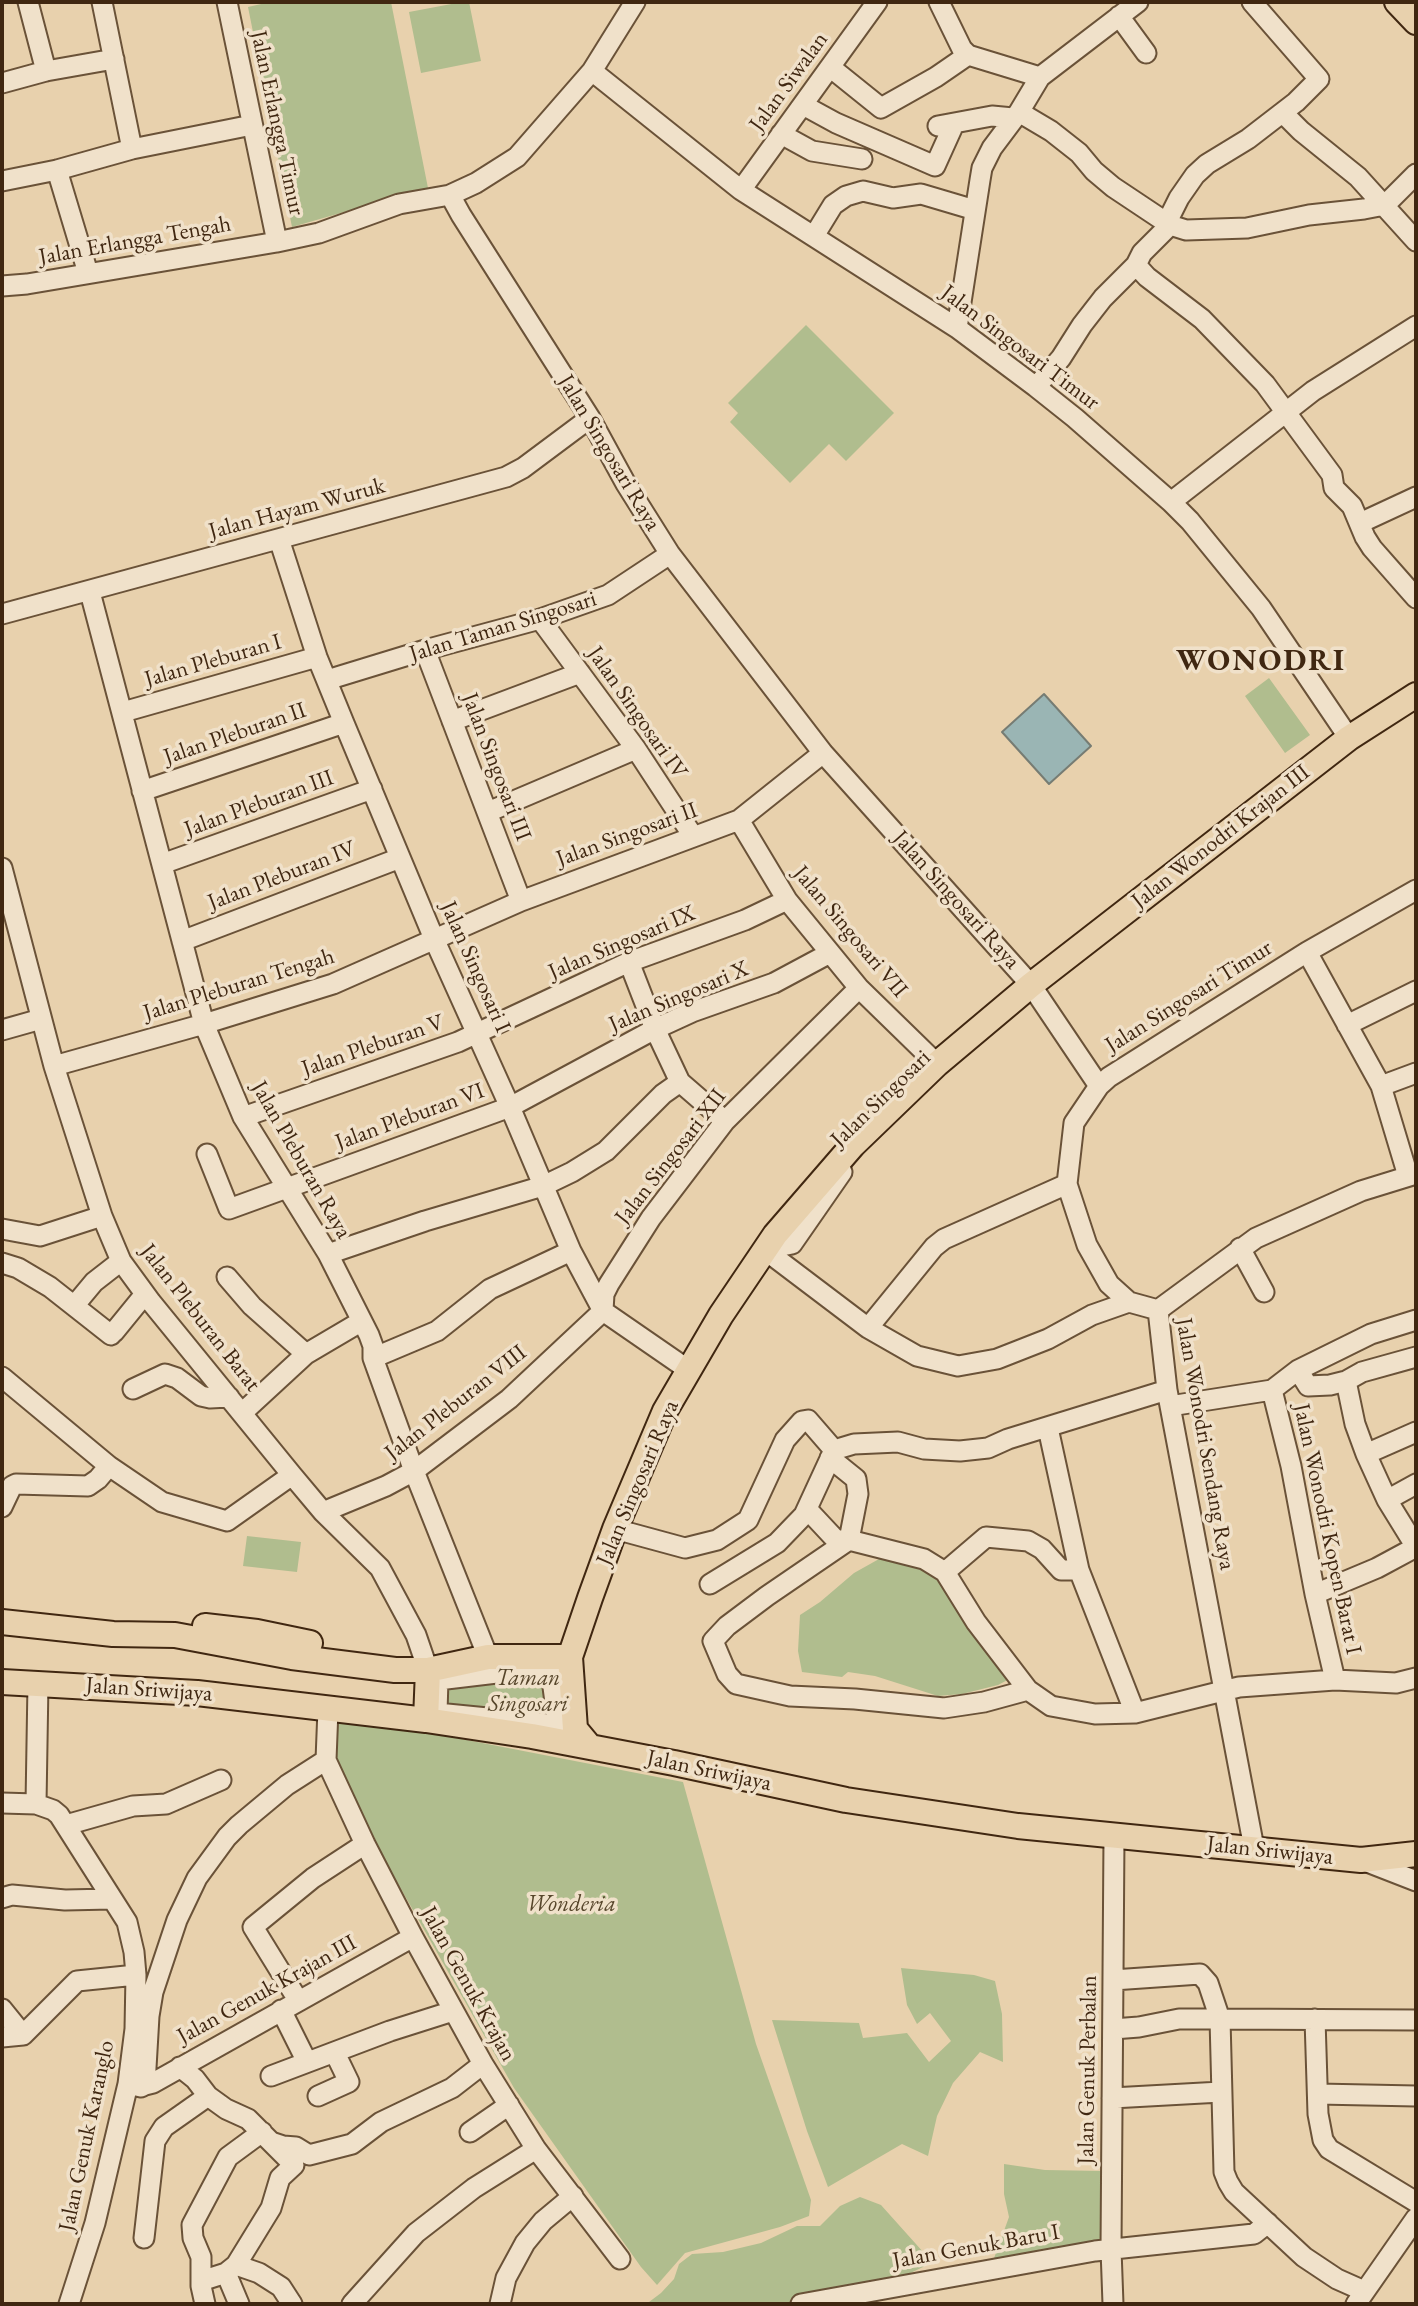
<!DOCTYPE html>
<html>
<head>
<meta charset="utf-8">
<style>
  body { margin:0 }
  #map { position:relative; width:1418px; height:2306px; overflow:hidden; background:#e8d1ad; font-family:"EB Garamond",serif }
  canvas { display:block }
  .frame { position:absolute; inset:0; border:4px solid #402711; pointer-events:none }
</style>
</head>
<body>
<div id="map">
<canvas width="1418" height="2306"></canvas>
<div class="frame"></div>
</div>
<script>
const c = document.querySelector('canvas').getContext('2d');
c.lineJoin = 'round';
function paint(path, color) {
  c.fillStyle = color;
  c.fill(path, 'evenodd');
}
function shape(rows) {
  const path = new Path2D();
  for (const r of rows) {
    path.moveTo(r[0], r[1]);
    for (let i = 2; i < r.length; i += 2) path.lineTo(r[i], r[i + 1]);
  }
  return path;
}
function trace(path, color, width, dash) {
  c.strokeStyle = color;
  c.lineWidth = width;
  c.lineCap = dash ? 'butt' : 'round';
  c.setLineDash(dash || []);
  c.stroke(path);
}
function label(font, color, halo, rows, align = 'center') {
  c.font = font + ' "EB Garamond",serif';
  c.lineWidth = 7;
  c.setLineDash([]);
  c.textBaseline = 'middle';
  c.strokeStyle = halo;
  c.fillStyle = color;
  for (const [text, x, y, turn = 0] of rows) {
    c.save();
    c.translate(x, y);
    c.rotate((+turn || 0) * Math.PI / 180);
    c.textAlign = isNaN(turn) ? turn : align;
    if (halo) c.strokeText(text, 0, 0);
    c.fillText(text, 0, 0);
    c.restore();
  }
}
paint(shape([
  [270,2,391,2,428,188,292,227,248,7],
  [462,2,469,2,481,61,421,73,409,12],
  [806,325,894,413,846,461,829,444,790,483,730,422,738,413,728,403],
  [1269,678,1310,735,1285,753,1245,696],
  [247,1536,301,1542,297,1572,243,1566],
  [879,1559,903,1559,933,1567,1017,1675,998,1685,962,1694,938,1696,875,1676,848,1672,842,1677,802,1672,798,1651,800,1615,820,1602,854,1573],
  [551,1663,566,1729,434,1702,437,1672],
  [333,1714,683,1782,756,2044,811,2200,809,2216,780,2227,685,2253,657,2285,641,2267,514,2088,330,1764],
  [901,1968,974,1975,995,1981,1002,2014,1003,2062,980,2052,953,2083,937,2116,928,2156,902,2144,828,2187,807,2131,772,2020,859,2023,863,2038,907,2033,929,2062,951,2041,930,2013,917,2024,907,2005],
  [1004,2164,1045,2170,1102,2171,1102,2245,993,2261,1009,2217,1004,2194],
  [860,2197,881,2205,924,2253,929,2260,923,2267,900,2278,781,2304,634,2304,649,2302,661,2293,674,2279,679,2264,692,2254,723,2252,761,2243,797,2226,820,2226,840,2206]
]), '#b0bd8e');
const water = shape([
  [1044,694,1091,746,1049,784,1002,732,1044,694]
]);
paint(water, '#9ab5b4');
trace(water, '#767c73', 2);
const minor = shape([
  [28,2,46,71],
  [102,2,132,149],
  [227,2,277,242,319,233,399,204,450,195,476,183,517,157,592,71,635,2],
  [939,2,962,49,968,55,1040,77],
  [1119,16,1146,53],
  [830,67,881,108,936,77,968,55],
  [592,71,741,190,957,328,1036,387,1075,418,1171,502,1190,521,1261,608,1349,738],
  [2,83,46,71,114,59],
  [803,105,836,123,935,166,954,124],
  [1019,112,1051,131,1079,153,1094,171,1113,187,1170,225],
  [1283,113,1301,131,1358,177,1416,241],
  [938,126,992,116,1013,118],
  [781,134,812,151,862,159],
  [57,170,88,273],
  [2,181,57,170,132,149,252,125],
  [741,190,877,2],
  [450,195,461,215,590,418,626,484,670,554,823,753,1031,985,1099,1086,1074,1123,1067,1184,1087,1245,1109,1284,1129,1302,1158,1310,1167,1390,1254,1848],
  [1167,222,1179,198,1195,175,1207,164,1248,139,1296,102,1319,79,1252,2],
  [814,236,833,205,846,196,863,191,893,198,921,194,975,210],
  [1136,265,1147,277,1202,319,1265,384,1332,475,1334,488,1352,506,1365,537,1372,548,1416,598],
  [2,286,27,284,277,242],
  [957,328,980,180,982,168,992,148,1019,112,1040,77,1138,2],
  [1036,387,1061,358,1082,325,1103,298,1136,265,1142,253,1170,225,1186,230,1247,228,1309,215,1364,209,1385,205,1416,174],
  [1171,502,1313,391,1416,326],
  [1360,523,1416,497],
  [279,539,317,657,344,723,435,941,510,1107,571,1251,603,1311,690,1371],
  [90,592,204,1024,243,1117,328,1254,369,1335,373,1346,373,1358,414,1471,488,1657],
  [2,614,506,477,523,468,590,418],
  [540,619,636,749,693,836],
  [425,650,521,901],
  [327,680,425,650,540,619,608,595,670,554],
  [123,712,317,657],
  [452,721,580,673],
  [142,791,344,723],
  [488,812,636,749],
  [739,820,787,900,859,988,937,1064],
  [162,864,372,789],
  [2,868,54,1066,102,1216,121,1261,151,1302,292,1475,323,1512,380,1568,416,1635,428,1670],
  [182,941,400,858],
  [629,962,655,1029,680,1082,725,1121],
  [1347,1025,1416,991],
  [2,1030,41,1019],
  [54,1066,204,1024,333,984,521,901,739,820,823,753],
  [1099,1086,1109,1077,1307,952],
  [1381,1086,1416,1073],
  [243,1117,458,1042,629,962,745,920,787,900],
  [207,1154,229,1209,510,1107,655,1029,692,1012,774,983,830,953],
  [1408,1176,1381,1086,1307,952,1416,890],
  [2,1229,40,1236,102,1216],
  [775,1235,787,1245,792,1244,842,1172],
  [1240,1248,1264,1292],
  [765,1250,868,1328,917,1356,958,1366,997,1359,1048,1339,1092,1315,1129,1302],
  [328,1254,425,1221,543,1186,572,1172,606,1151,663,1094,680,1082],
  [2,1263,18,1268,50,1287,111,1335],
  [227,1277,252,1306,306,1354],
  [74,1306,94,1282,121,1261],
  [1158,1310,1256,1238,1361,1191,1416,1174],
  [868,1328,934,1247,944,1239,1067,1184],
  [114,1332,145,1294],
  [373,1358,437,1331,490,1289,571,1251],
  [1298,1370,1308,1386,1330,1385,1346,1381,1355,1424,1366,1454],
  [2,1377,109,1466,162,1502,227,1521,292,1475],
  [1346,1381,1362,1372,1416,1357],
  [133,1389,165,1374,177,1378,201,1396,210,1398,229,1397],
  [1272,1390,1291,1466,1315,1594,1335,1680],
  [1170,1406,1272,1390,1298,1370,1371,1334,1416,1320],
  [242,1413,306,1354,362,1321],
  [1048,1428,1079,1570,1135,1713],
  [1416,1432,1366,1454,1387,1500,1416,1484],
  [1387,1500,1416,1547],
  [2,1507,12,1486,16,1484,88,1486,98,1479,109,1466],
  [807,1509,836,1540,849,1540,858,1494,856,1479,830,1458],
  [323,1512,386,1486,414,1471,509,1399,603,1311,604,1294,609,1284,651,1218,725,1121,859,988],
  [615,1529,685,1548,717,1540,748,1520,785,1440,802,1421,808,1420,834,1450],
  [945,1572,986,1537,1028,1541,1042,1549,1061,1570,1079,1570],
  [710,1584,777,1543,804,1515,834,1450,854,1444,898,1442,924,1449,960,1451,988,1448,1008,1439,1167,1390],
  [1315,1594,1377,1568,1416,1547],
  [522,1670,551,1672,558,1725,437,1713,438,1680,522,1670],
  [1028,1690,984,1702,944,1708,855,1699,790,1696,736,1684,727,1674,713,1641,727,1626,767,1596,849,1540,924,1559,945,1572,976,1622,1028,1690,1051,1706,1095,1714,1135,1713,1239,1687,1335,1680,1396,1683,1416,1678],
  [328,1709,326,1760,365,1844,413,1937,483,2064,536,2149,620,2259],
  [2,1803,36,1804,53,1810,59,1815,127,1922,134,1952,136,1975,135,2029,128,2084,95,2223,69,2304],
  [36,1804,38,1683],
  [66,1825,133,1806,166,1804,221,1780],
  [1362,1860,1416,1881],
  [2,1898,12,1895,65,1900,111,1899],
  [1113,1980,1200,1974,1208,1983,1220,2019,1416,2020],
  [298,2000,253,1927,313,1878,365,1844],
  [2,2009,23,2035],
  [281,2010,307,2062],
  [1315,2019,1318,2114,1323,2140,1329,2149,1416,2202],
  [1113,2029,1139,2027,1179,2019,1220,2019,1224,2172,1228,2182,1234,2192,1304,2257,1337,2279,1364,2291],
  [2,2037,23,2035,77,1981,136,1975],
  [180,2067,195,2079,208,2096,226,2109,248,2119,294,2165,280,2178,271,2208,236,2265,226,2273,201,2281],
  [271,2076,390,2031,453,2011],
  [128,2084,141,2087,145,2085,149,2016,153,1992,177,1920,197,1878,227,1837,239,1825,287,1785,326,1760],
  [145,2085,153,2083,413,1937],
  [1318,2094,1416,2096],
  [318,2096,349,2082,335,2053],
  [1112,2098,1221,2092],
  [470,2132,509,2105],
  [271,2142,283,2146,296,2147,309,2155,352,2144,381,2122,452,2088,483,2064],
  [144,2238,155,2141,164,2127,208,2096],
  [236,2265,259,2273,281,2287,292,2304],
  [226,2273,239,2304],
  [205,2304,201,2286,201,2257,193,2238,192,2225,228,2157,262,2132],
  [352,2304,416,2233,474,2188,536,2149],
  [500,2304,506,2278,525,2243,543,2221,573,2196],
  [801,2304,1095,2251,1254,2234,1268,2223],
  [1113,2304,1111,2249,1114,1837],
  [1356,2304,1416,2218]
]);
const major = shape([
  [1397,2,1416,22],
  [2,1622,113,1634,175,1635,292,1657,395,1670,428,1670,488,1657,570,1657],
  [205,1626,257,1632,310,1643],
  [2,1682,197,1693,426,1720,532,1736,674,1763,846,1800,1018,1826,1361,1860,1416,1854],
  [426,1720,428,1670],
  [590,1747,575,1729,570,1657,590,1598,615,1529,665,1411,721,1315,775,1235,853,1145,937,1064,1031,985,1349,738,1416,695]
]);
trace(minor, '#6a5238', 23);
trace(major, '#402711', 28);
trace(minor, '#f0e1ca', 19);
trace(major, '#e8d1ad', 24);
label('23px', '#402711', '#f0e1ca', [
  ["Jalan Siwalan",789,82,-54],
  ["Jalan Erlangga Timur",277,123,78],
  ["Jalan Erlangga Tengah",135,241,-10],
  ["Jalan Singosari Timur",1020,348,37],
  ["Jalan Singosari Raya",609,453,59],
  ["Jalan Hayam Wuruk",297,509,-15],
  ["Jalan Taman Singosari",503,627,-17],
  ["Jalan Pleburan I",213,661,-16],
  ["Jalan Singosari IV",637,713,55],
  ["Jalan Pleburan II",235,734,-19],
  ["Jalan Singosari III",496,767,69],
  ["Jalan Pleburan III",259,804,-20],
  ["Jalan Singosari II",627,835,-20],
  ["Jalan Wonodri Krajan III",1221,837,-38],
  ["Jalan Pleburan IV",282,876,-21],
  ["Jalan Singosari Raya",956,900,48],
  ["Jalan Singosari VII",850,932,50],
  ["Jalan Singosari IX",622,943,-23],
  ["Jalan Singosari I",475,967,66],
  ["Jalan Pleburan Tengah",239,985,-17],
  ["Jalan Singosari X",679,997,-23],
  ["Jalan Singosari Timur",1189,997,-32],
  ["Jalan Pleburan V",373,1046,-19],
  ["Jalan Singosari",881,1099,-44],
  ["Jalan Pleburan VI",410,1117,-20],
  ["Jalan Singosari XII",671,1157,-52],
  ["Jalan Pleburan Raya",301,1160,60],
  ["Jalan Pleburan Barat",200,1318,52],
  ["Jalan Pleburan VIII",456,1403,-38],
  ["Jalan Wonodri Sendang Raya",1205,1444,80],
  ["Jalan Singosari Raya",638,1483,-67],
  ["Jalan Wonodri Kopen Barat I",1327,1529,78],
  ["Jalan Sriwijaya",149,1690,4],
  ["Jalan Sriwijaya",709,1771,12],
  ["Jalan Sriwijaya",1270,1851,6],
  ["Jalan Genuk Krajan",468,1984,61],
  ["Jalan Genuk Krajan III",267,1990,-29],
  ["Jalan Genuk Perbalan",1088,2070,-89],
  ["Jalan Genuk Karanglo",87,2136,-78],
  ["Jalan Genuk Baru I",976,2247,-10]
]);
label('italic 23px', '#56452a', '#f0e1ca', [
  ["Taman",528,1679],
  ["Singosari",528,1705],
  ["Wonderia",571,1905]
]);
c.letterSpacing = '2px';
label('bold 30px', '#402711', '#f0e1ca', [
  ["WONODRI",1261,662]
]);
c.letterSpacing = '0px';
</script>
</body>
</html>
